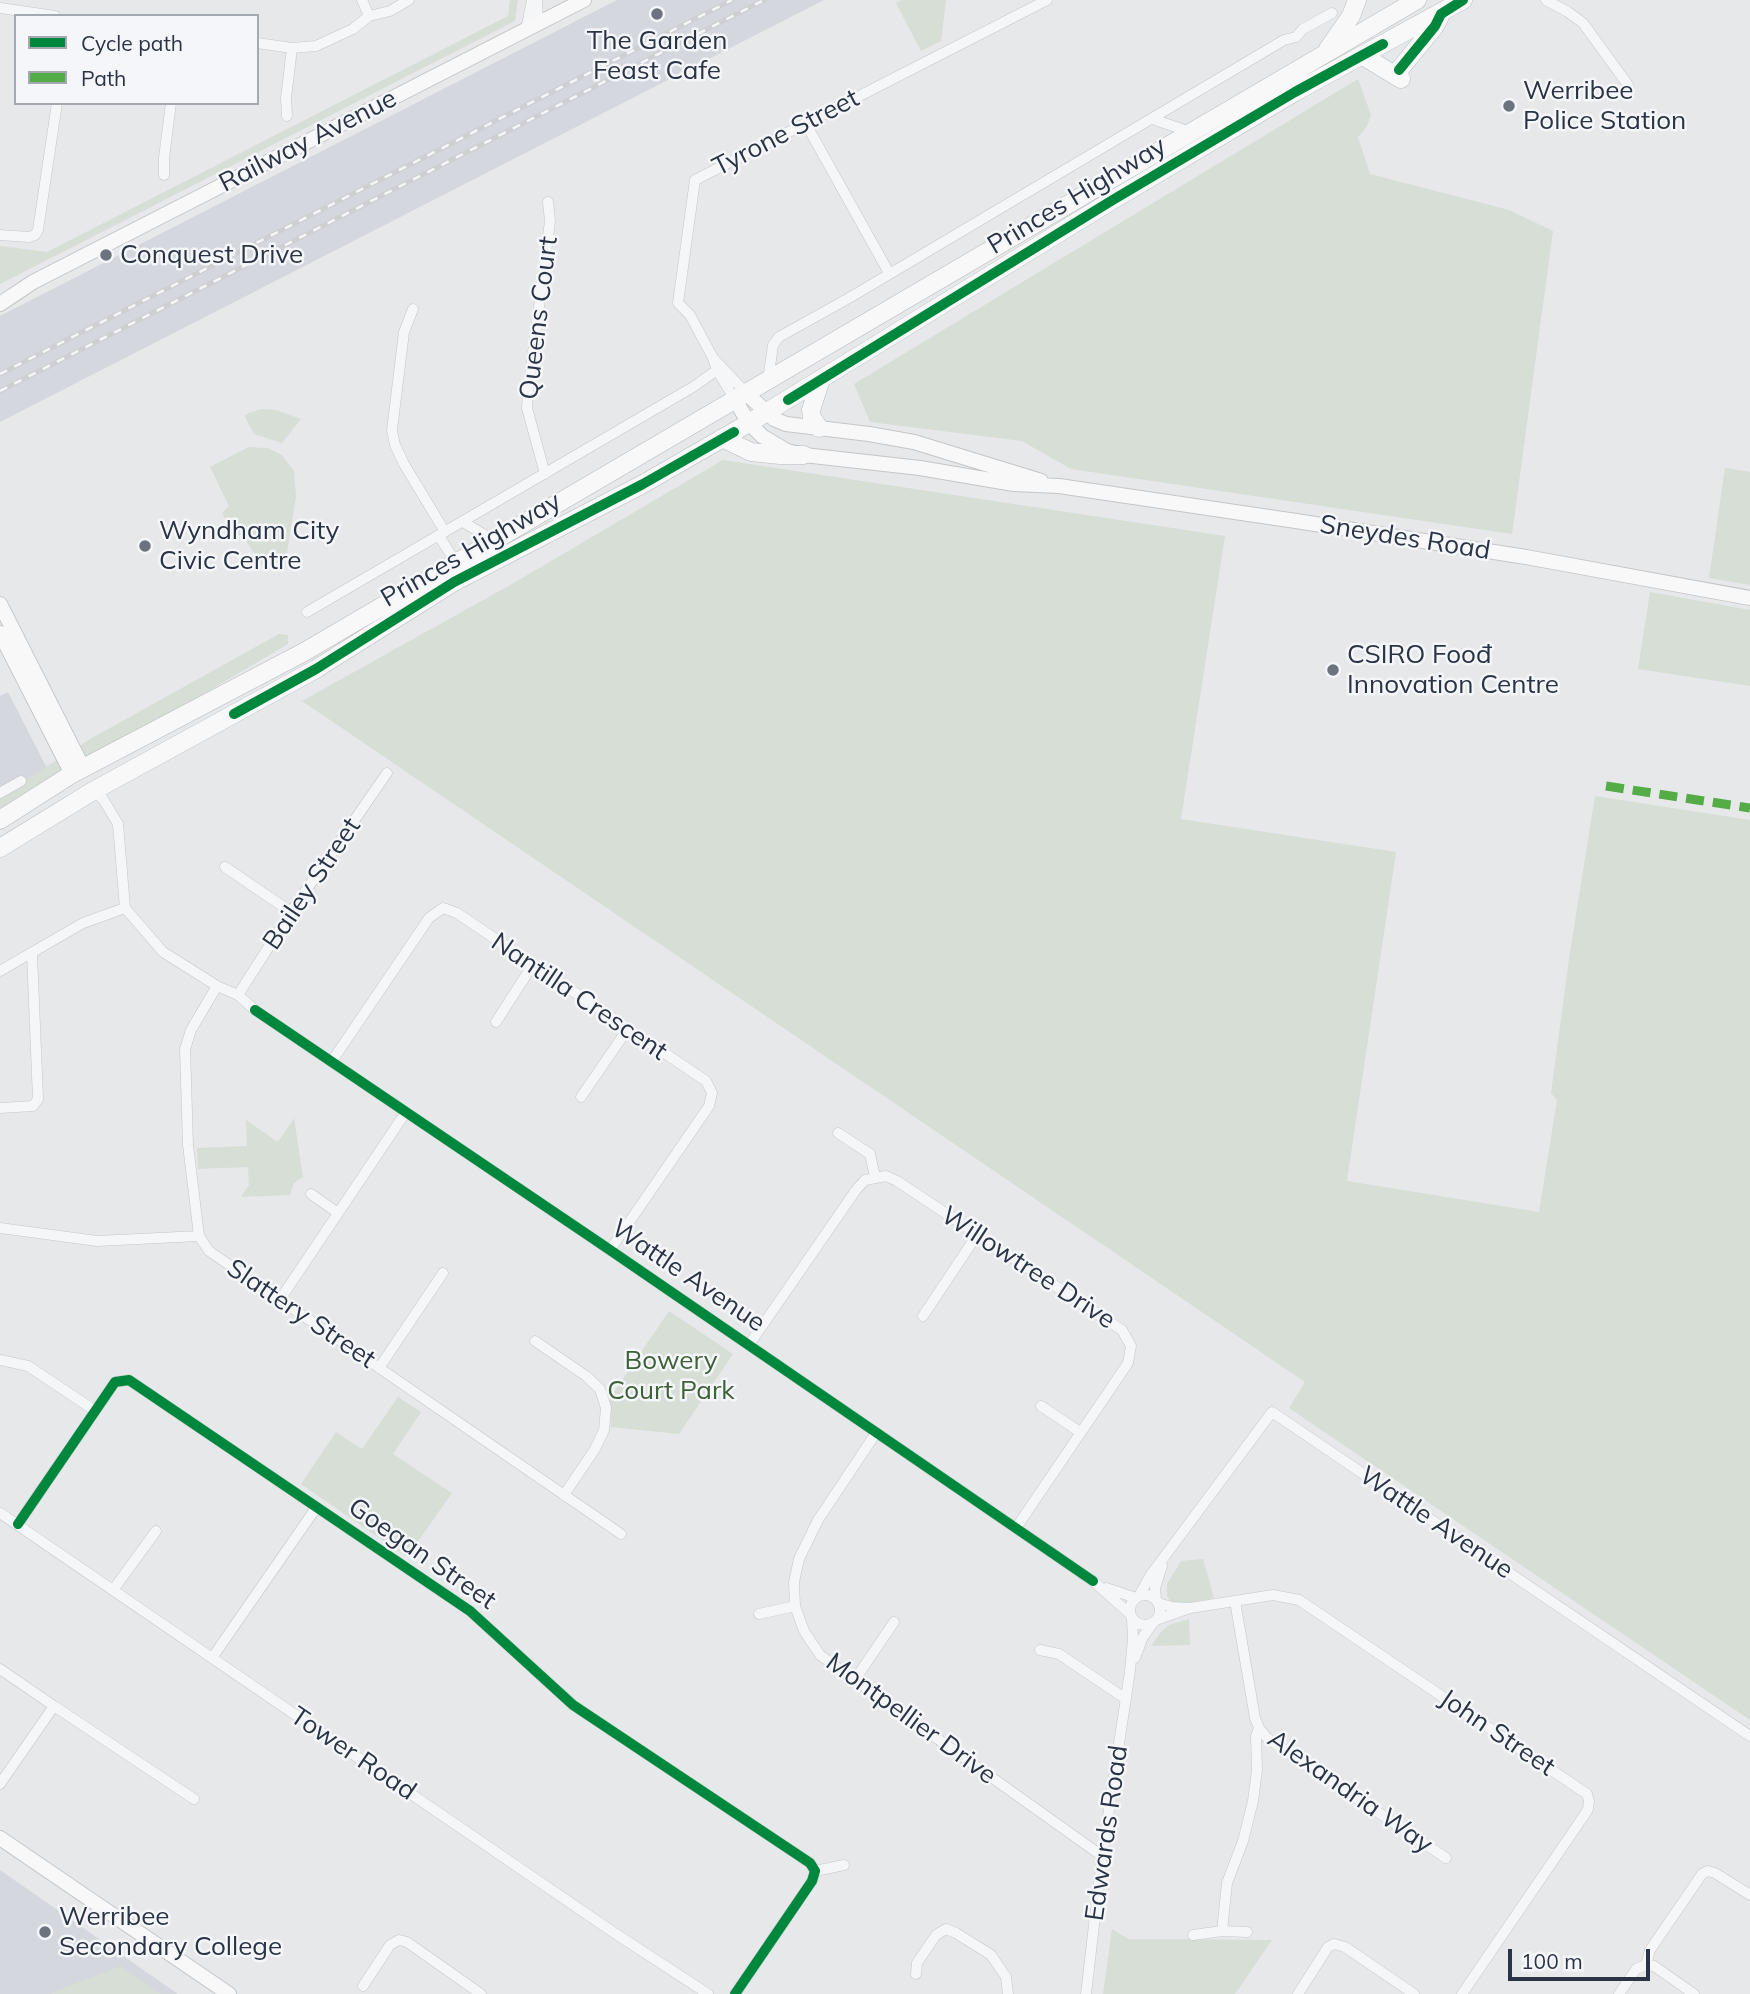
<!DOCTYPE html>
<html>
<head>
<meta charset="utf-8">
<style>
  body { margin:0 }
  #map { position:relative; width:1750px; height:1994px; overflow:hidden; background:#e6e8ea; font-family:Mulish,sans-serif }
  canvas { display:block }
  .legend { position:absolute; left:14px; top:14px; width:245px; height:91px; box-sizing:border-box; background:#f4f6f9; border:2px solid #a4a8b1; margin:0; padding:9px 12px; list-style:none; font-size:21px; color:#2b3445 }
  .legend li { display:flex; align-items:center; gap:14px; height:35px }
  .legend b { width:35px; border:2px solid #a4a8b1 }
  .scale { position:absolute; left:1508px; top:1949px; width:142px; height:32px; box-sizing:border-box; border:4px solid #2b3445; border-top:0; padding-left:9px; font-size:21px; line-height:24px; white-space:nowrap; color:#2b3445; -webkit-text-stroke:5px #f4f6f9; paint-order:stroke }
</style>
</head>
<body>
<div id="map">
<canvas width="1750" height="1994"></canvas>
<ul class="legend">
<li><b style="height:9px;background:#00873e"></b>Cycle path</li>
<li><b style="height:9px;background:#54ac47"></b>Path</li>
</ul>
<div class="scale">100 m</div>
</div>
<script>
const c = document.querySelector('canvas').getContext('2d');
c.lineJoin = 'round';
function paint(path, color) {
  c.fillStyle = color;
  c.fill(path, 'evenodd');
}
function shape(rows) {
  const path = new Path2D();
  for (const r of rows) {
    if (r.length === 3) {
      path.moveTo(r[0] + r[2], r[1]);
      path.arc(r[0], r[1], r[2], 0, 2 * Math.PI);
      continue;
    }
    path.moveTo(r[0], r[1]);
    for (let i = 2; i < r.length; i += 2) path.lineTo(r[i], r[i + 1]);
  }
  return path;
}
function trace(path, color, width, dash) {
  c.strokeStyle = color;
  c.lineWidth = width;
  c.lineCap = dash ? 'butt' : 'round';
  c.setLineDash(dash || []);
  c.stroke(path);
}
function label(font, color, halo, rows, align = 'center') {
  c.font = font + ' Mulish,sans-serif';
  c.lineWidth = 5;
  c.setLineDash([]);
  c.textBaseline = 'middle';
  c.strokeStyle = halo;
  c.fillStyle = color;
  for (const [text, x, y, turn = 0] of rows) {
    c.save();
    c.translate(x, y);
    c.rotate((+turn || 0) * Math.PI / 180);
    c.textAlign = isNaN(turn) ? turn : align;
    if (halo) c.strokeText(text, 0, 0);
    c.fillText(text, 0, 0);
    c.restore();
  }
}
paint(shape([
  [617,0,824,0,0,422,0,316],
  [8,692,53,780,0,812,0,696],
  [0,1870,178,1994,0,1994]
]), '#d4d7dd');
paint(shape([
  [510,0,518,0,515,21,0,284,0,246,47,252,508,16],
  [902,0,946,0,941,41,921,51,896,3],
  [1358,79,1371,115,1367,126,1358,137,1370,174,1509,210,1553,231,1512,534,1071,469,1022,441,870,422,854,384],
  [261,409,276,410,301,419,282,443,254,434,244,415],
  [249,447,267,448,282,455,294,471,296,496,286,559,263,568,242,534,236,537,222,513,229,506,210,467],
  [723,460,1225,536,1181,819,1396,852,1347,1181,1539,1212,1557,1100,1551,1093,1570,952,1595,796,1750,820,1750,1720,1289,1408,1305,1382,302,701,512,584],
  [1725,468,1750,472,1750,585,1709,578],
  [1650,592,1750,610,1750,686,1638,669],
  [279,634,288,635,288,644,0,814,0,796,92,738],
  [294,1118,303,1177,294,1183,290,1195,241,1197,249,1185,248,1167,198,1169,197,1148,247,1146,246,1120,278,1142],
  [669,1311,733,1354,679,1434,611,1427,610,1398],
  [398,1397,421,1412,393,1454,452,1493,407,1557,301,1484,336,1432,362,1449],
  [1203,1559,1214,1598,1183,1604,1171,1602,1167,1596,1167,1584,1181,1561],
  [1189,1619,1190,1645,1151,1646,1160,1633,1169,1625],
  [1112,1929,1128,1939,1272,1940,1235,1994,1103,1994],
  [121,1966,161,1994,51,1994,53,1992]
]), '#d6ded6');
const street = shape([
  [362,0,369,16],
  [537,0,538,24],
  [1546,0,1568,12,1583,23,1628,85],
  [0,8,55,16],
  [526,30,532,0],
  [257,43,292,48,316,46,353,29,369,16,390,11,409,0],
  [287,116,286,98,292,48],
  [1152,119,1191,132],
  [806,124,889,273],
  [164,175,164,158,171,103],
  [0,235,29,237,35,235,38,230,57,103],
  [413,309,404,332,392,430,395,445,404,464,445,532],
  [713,358,746,393],
  [768,381,773,345,779,337,849,298,1284,40,1296,37,1303,29,1332,13],
  [735,400,717,370,713,358,690,315,678,303,695,180,1047,0],
  [545,474,527,408,528,392,550,221,548,202],
  [463,522,495,541],
  [439,536,456,563],
  [307,612,693,387,717,370],
  [93,791,103,799,118,824,125,908,163,952,217,986,238,995,255,1010,610,1250,1093,1581,1130,1614],
  [0,793,21,781],
  [225,867,291,912],
  [0,971,83,923,125,908],
  [217,986,191,1030,185,1049,188,1145,199,1236,209,1251,621,1534],
  [238,995,291,912,387,773],
  [496,1022,532,966],
  [332,1061,429,918,443,908,457,913,706,1081,712,1093,709,1106,610,1250],
  [581,1097,627,1030],
  [0,1108,33,1106,38,1099,32,954],
  [838,1133,870,1154,875,1177],
  [311,1194,338,1213],
  [0,1228,97,1241,199,1236],
  [279,1301,406,1112],
  [923,1316,977,1235],
  [535,1341,586,1376,600,1389,606,1408,604,1430,595,1449,564,1495],
  [749,1345,856,1190,865,1180,886,1176,897,1181,1122,1330,1131,1346,1128,1363,1016,1528],
  [0,1360,28,1366,94,1410],
  [379,1368,443,1273],
  [1041,1406,1080,1432],
  [876,1433,818,1520,799,1559,794,1582,795,1606,804,1631,820,1655,1102,1856],
  [0,1513,613,1932,708,1994],
  [18,1524,115,1382,129,1380,470,1611,573,1705,810,1863,815,1871,812,1881,735,1994],
  [1106,1588,1136,1598],
  [113,1590,156,1531],
  [1145,1610,15],
  [1139,1596,1150,1576,1272,1412,1750,1736],
  [1156,1600,1155,1588,1162,1566],
  [1235,1601,1255,1718,1259,1728,1267,1738,1446,1858],
  [1158,1603,1172,1607,1190,1608,1273,1595,1299,1600,1587,1794,1589,1801,1588,1809,1583,1817,1462,1994],
  [759,1614,795,1606],
  [1156,1620,1187,1609],
  [1040,1650,1059,1654,1126,1699],
  [212,1658,316,1508],
  [1135,1658,1143,1637,1153,1623],
  [0,1669,54,1706],
  [854,1681,894,1622],
  [0,1784,54,1706,194,1799],
  [815,1871,844,1865],
  [1222,1931,1227,1883,1243,1841,1253,1801,1257,1770,1256,1736,1259,1728],
  [1193,1935,1222,1931,1247,1932],
  [1646,1965,1650,1950,1702,1874,1708,1871,1715,1873,1750,1895],
  [1646,1965,1654,1966,1694,1994],
  [916,1974,917,1963,936,1935,946,1929,956,1933,991,1955,1006,1977,1008,1994],
  [363,1986,390,1945,399,1940,407,1942,481,1994],
  [1086,1994,1102,1856,1130,1671,1133,1638,1132,1619],
  [1298,1994,1328,1947,1334,1944,1345,1947,1414,1994],
  [1619,1994,1636,1969,1646,1965]
]);
const secondary = shape([
  [0,304,33,282,584,0],
  [746,393,774,419,786,424,869,434,914,442,1041,481],
  [735,400,749,423,762,436,787,451,804,455,920,468,1014,484,1059,486,1296,521,1526,557,1750,598],
  [0,604,83,768],
  [0,633,72,774],
  [0,1838,229,1994]
]);
const highway = shape([
  [1328,49,1351,16,1357,0],
  [1363,56,1401,79],
  [1399,70,1435,26,1441,14],
  [819,428,812,418,811,410,821,379],
  [722,438,751,452,780,455,804,455],
  [0,820,72,774,304,652,1417,0],
  [0,848,93,791,316,669,454,582,643,484,749,423,1111,201,1295,92,1463,0]
]);
trace(street, '#c4c6c8', 11);
trace(secondary, '#c4c6c8', 16);
trace(highway, '#b8bbbf', 19);
trace(street, '#f5f6f7', 10);
trace(secondary, '#f8f8f8', 14);
trace(highway, '#f8f8f8', 18);
const rail = shape([
  [0,374,732,0],
  [0,391,764,0]
]);
trace(rail, '#cecfd2', 5);
trace(rail, '#f4f6f9', 2.5, [8]);
trace(shape([
  [1606,786,1750,808]
]), '#54ac47', 9, [18, 9]);
trace(shape([
  [1399,70,1435,26,1441,14,1463,0],
  [788,400,1111,201,1295,92,1383,44],
  [234,714,316,669,454,582,643,484,734,432],
  [255,1010,610,1250,1093,1581],
  [18,1524,115,1382,129,1380,470,1611,573,1705,810,1863,815,1871,812,1881,735,1994]
]), '#00873e', 10);
for (const [x, y, r, color] of [
  [657,14,7,"#6c737f"],
  [1509,106,7,"#6c737f"],
  [106,255,7,"#6c737f"],
  [145,546,7,"#6c737f"],
  [1333,670,7,"#6c737f"],
  [45,1932,7,"#6c737f"]
]) {
  const dot = new Path2D();
  dot.arc(x, y, r, 0, 2 * Math.PI);
  c.fillStyle = color;
  c.fill(dot);
  trace(dot, '#f4f6f9', 2.5);
}
label('26px', '#2b3445', '#f4f6f9', [
  ["The Garden",657,41,"center"],
  ["Feast Cafe",657,71,"center"],
  ["Werribee",1523,91],
  ["Police Station",1523,121],
  ["Conquest Drive",120,255],
  ["Wyndham City",159,531],
  ["Civic Centre",159,561],
  ["CSIRO Foođ",1347,655],
  ["Innovation Centre",1347,685],
  ["Werribee",59,1917],
  ["Secondary College",59,1947]
], 'left');
label('26px', '#2b3445', '#f4f6f9', [
  ["Tyrone Street",786,133,-27],
  ["Railway Avenue",308,141,-27],
  ["Princes Highway",1077,196,-31],
  ["Queens Court",539,318,-83],
  ["Sneydes Road",1405,538,9],
  ["Princes Highway",471,550,-30],
  ["Bailey Street",312,884,-56],
  ["Nantilla Crescent",579,997,34],
  ["Willowtree Drive",1028,1268,33],
  ["Wattle Avenue",688,1276,34],
  ["Slattery Street",301,1314,34],
  ["Wattle Avenue",1436,1523,34],
  ["Goegan Street",422,1554,35],
  ["Montpellier Drive",911,1719,36],
  ["John Street",1497,1733,34],
  ["Tower Road",353,1754,34],
  ["Alexandria Way",1350,1792,35],
  ["Edwards Road",1107,1833,-82]
]);
label('26px', '#3f6138', '#f4f6f9', [
  ["Bowery",671,1361],
  ["Court Park",671,1391]
]);
</script>
</body>
</html>
